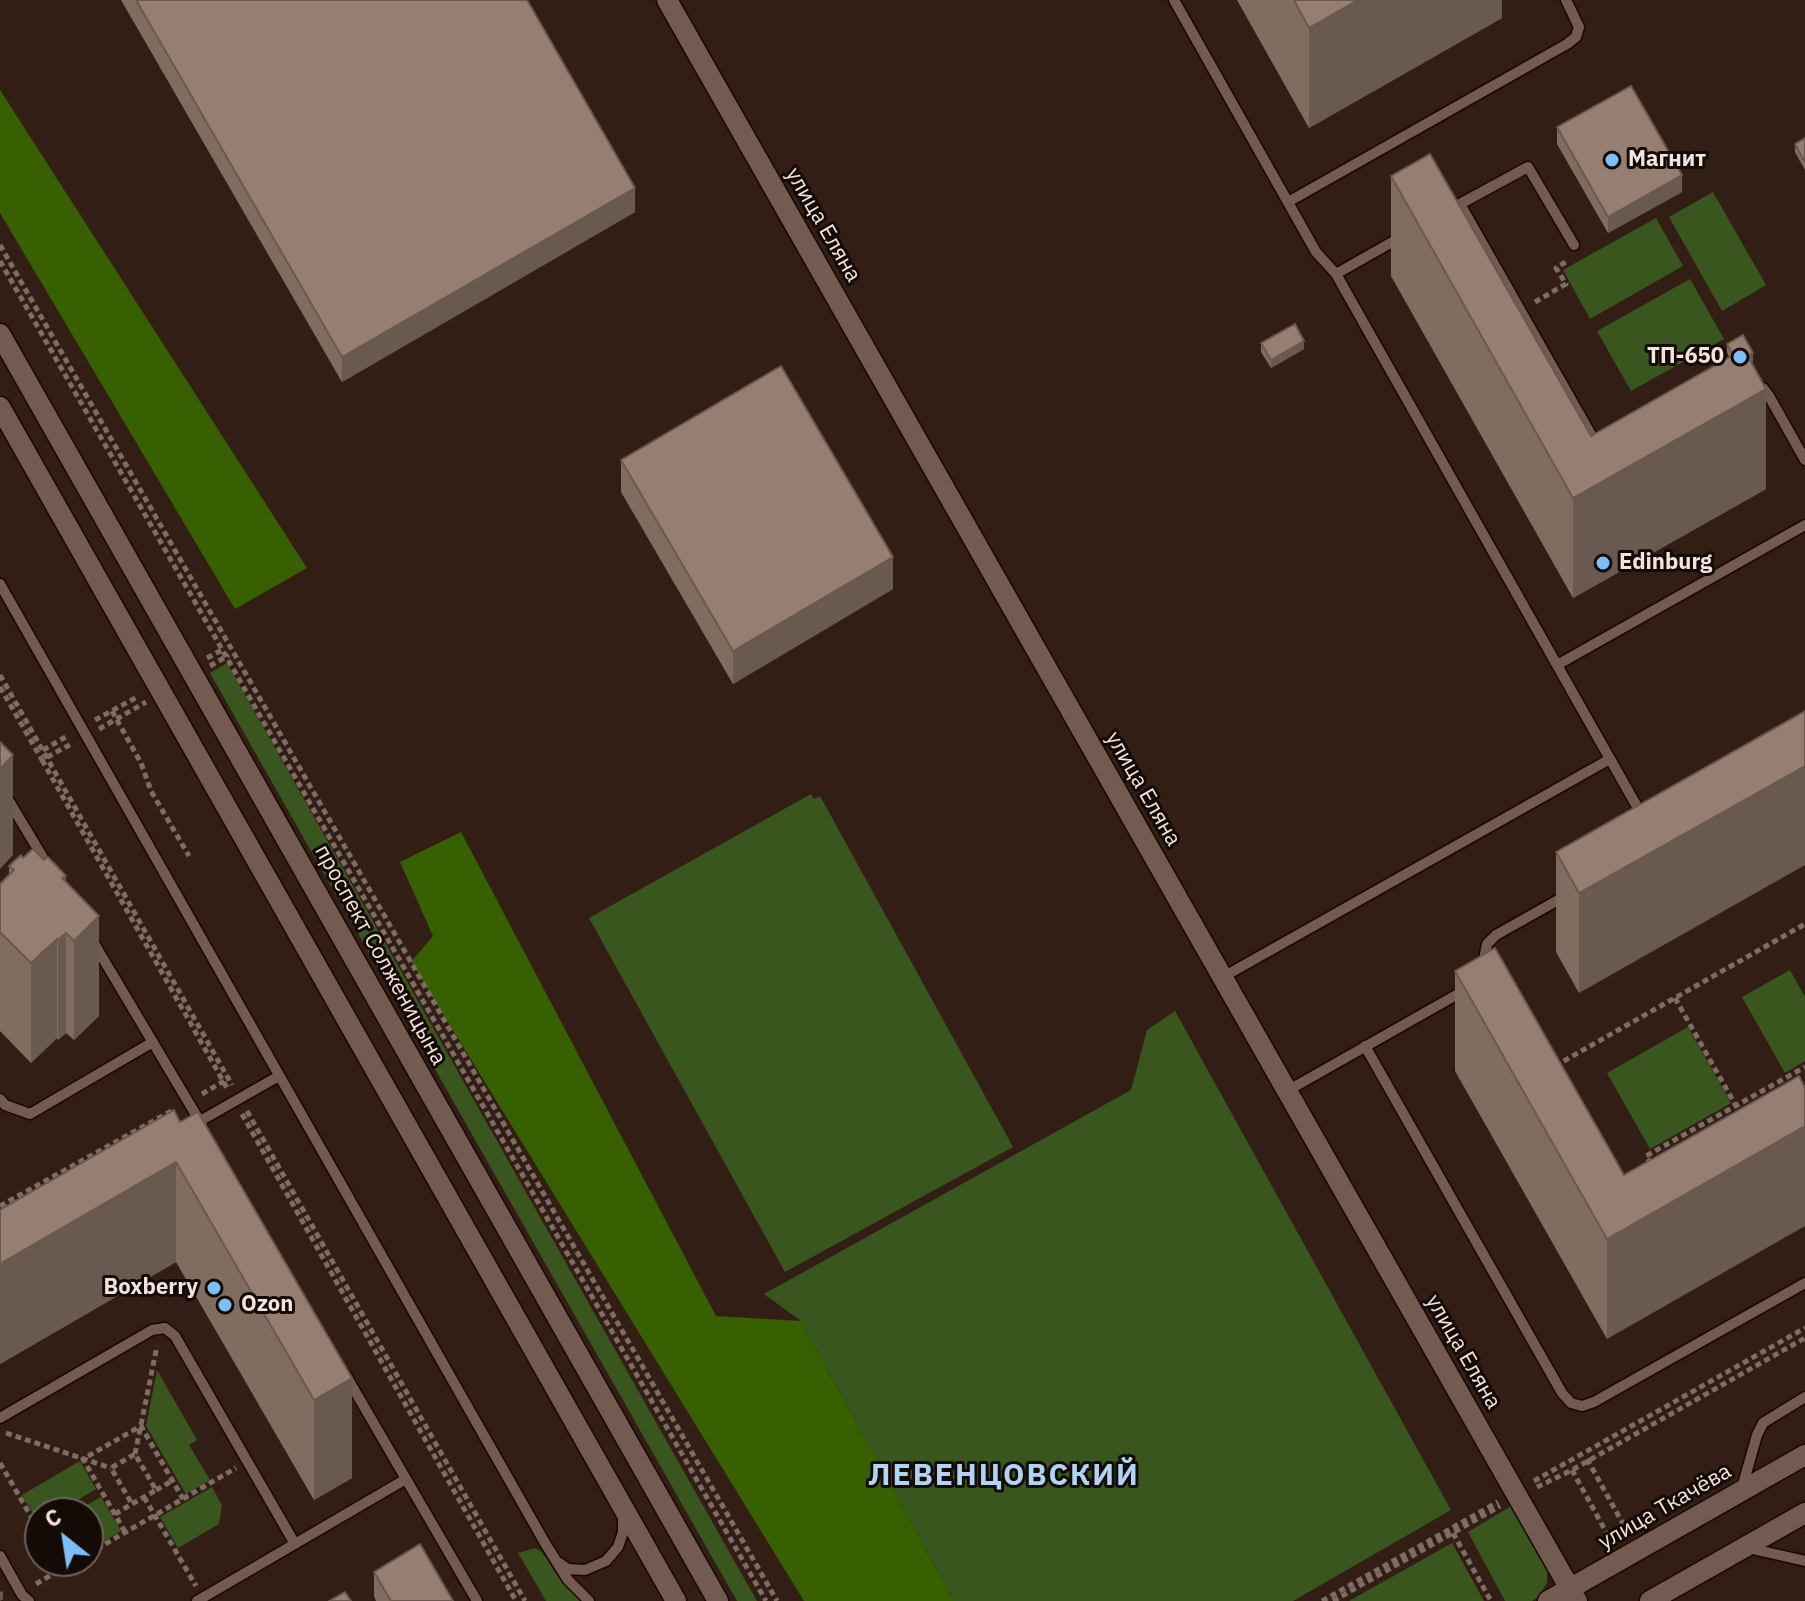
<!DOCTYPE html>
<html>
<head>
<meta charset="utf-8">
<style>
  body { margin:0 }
  #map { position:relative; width:1805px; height:1601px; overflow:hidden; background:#331e16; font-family:"IBM Plex Sans",sans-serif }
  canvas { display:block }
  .north { position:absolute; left:24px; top:1497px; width:80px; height:80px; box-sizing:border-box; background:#140b07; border:2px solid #6d625d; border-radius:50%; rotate:330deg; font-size:22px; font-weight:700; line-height:32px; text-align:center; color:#f3e4df }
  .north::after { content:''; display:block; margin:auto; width:28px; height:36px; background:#7bbef8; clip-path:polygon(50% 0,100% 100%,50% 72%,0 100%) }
</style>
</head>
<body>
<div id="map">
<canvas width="1805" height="1601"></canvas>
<div class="north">С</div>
</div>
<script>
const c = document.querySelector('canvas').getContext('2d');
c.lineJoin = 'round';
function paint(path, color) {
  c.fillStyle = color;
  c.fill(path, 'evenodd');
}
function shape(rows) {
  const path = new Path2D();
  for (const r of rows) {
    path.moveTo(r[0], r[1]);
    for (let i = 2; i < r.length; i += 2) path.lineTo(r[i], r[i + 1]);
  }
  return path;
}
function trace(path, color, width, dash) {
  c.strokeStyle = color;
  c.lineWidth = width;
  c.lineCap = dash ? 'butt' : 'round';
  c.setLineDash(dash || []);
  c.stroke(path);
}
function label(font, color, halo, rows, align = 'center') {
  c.font = font + ' "IBM Plex Sans",sans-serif';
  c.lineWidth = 6;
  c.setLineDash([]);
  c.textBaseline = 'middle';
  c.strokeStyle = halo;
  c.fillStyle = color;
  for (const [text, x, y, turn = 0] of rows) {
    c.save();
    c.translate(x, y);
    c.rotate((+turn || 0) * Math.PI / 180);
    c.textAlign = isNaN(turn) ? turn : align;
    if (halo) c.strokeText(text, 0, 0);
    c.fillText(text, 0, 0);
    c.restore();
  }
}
paint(shape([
  [1713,192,1766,285,1722,311,1669,217],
  [1656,218,1683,266,1590,319,1563,270],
  [1690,279,1724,339,1631,391,1597,331],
  [227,663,757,1601,737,1601,210,673],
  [811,794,814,799,820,796,1013,1147,785,1272,589,918],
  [1790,970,1805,997,1805,1061,1785,1073,1742,997],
  [1175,1011,1451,1510,1293,1601,954,1601,801,1321,764,1294,1131,1090,1147,1030],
  [1688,1027,1731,1103,1650,1149,1607,1073],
  [157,1370,197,1440,189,1445,210,1480,186,1494,146,1426],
  [80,1461,96,1489,56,1513,40,1513,39,1523,22,1495],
  [212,1487,222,1505,219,1524,178,1548,160,1517],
  [101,1497,121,1531,88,1551,88,1513,72,1513],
  [1513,1505,1547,1567,1547,1583,1538,1597,1532,1601,1505,1601,1468,1532],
  [1452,1543,1484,1601,1349,1601],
  [535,1548,542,1552,557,1575,580,1601,546,1601,518,1553]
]), '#38561e');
paint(shape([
  [0,90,307,568,235,609,0,213],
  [461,832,716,1316,801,1321,954,1601,804,1601,411,962,433,936,400,862]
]), '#376000');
const lane = shape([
  [1174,0,1316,252,1336,274],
  [1288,202,1567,44,1576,37,1579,27,1566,0],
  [1460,204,1528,167,1574,245],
  [1449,210,1460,204,1598,447],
  [1401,237,1336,274,1644,819],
  [1756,386,1763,388,1769,396,1805,460],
  [0,584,545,1543,568,1580,589,1601],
  [1557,665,1805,525],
  [0,786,51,871],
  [92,940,202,1125],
  [1490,964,1485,954,1487,944,1496,935,1567,895],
  [1223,977,1610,759],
  [1365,1046,1562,1393,1571,1403,1582,1406,1594,1402,1805,1283],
  [1287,1091,1465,990],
  [0,1099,5,1105,30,1114,153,1042],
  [200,1121,279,1076],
  [345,1374,477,1601],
  [0,1418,152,1330,165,1328,175,1336,295,1544],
  [1742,1488,1757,1435,1763,1423,1805,1397],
  [1748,1548,1805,1561],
  [0,1556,22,1595,29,1601],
  [558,1562,568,1569,585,1570,606,1561,618,1547,623,1532,623,1515],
  [197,1601,406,1479]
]);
const street = shape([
  [667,0,1577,1601],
  [0,334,718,1601],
  [0,407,676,1601],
  [1548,1601,1805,1455],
  [1650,1601,1805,1513]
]);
trace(lane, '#1a0703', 13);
trace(street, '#1a0703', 23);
trace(shape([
  [0,245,777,1601],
  [0,261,766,1601],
  [1535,302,1566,284,1556,268,1569,260],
  [207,658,224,649],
  [210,666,229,655],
  [0,675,232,1085],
  [0,687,42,760,73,743],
  [112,711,141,763,151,791,189,856],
  [95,720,139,696],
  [99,729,146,702],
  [43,750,69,735],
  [42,760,227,1088],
  [1675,998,1736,1106],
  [1555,1066,1805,924],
  [202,1094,224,1081],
  [247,1111,525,1601],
  [242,1114,516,1601],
  [1651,1164,1646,1156,1805,1067],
  [0,1206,175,1109],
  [6,1433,111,1468],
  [135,1454,157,1346],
  [1587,1459,1627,1531],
  [0,1463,40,1532],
  [1572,1470,1611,1541],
  [1534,1481,1805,1328],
  [1537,1487,1572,1470,1805,1338],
  [156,1490,172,1481],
  [144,1497,196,1586],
  [115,1514,156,1490,135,1454,111,1468,132,1504],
  [125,1532,83,1459,141,1426,183,1499],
  [1453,1533,1491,1601],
  [88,1554,236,1468],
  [57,1561,62,1569],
  [36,1584,75,1561],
  [1322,1601,1498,1502],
  [1333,1601,1500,1506]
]), '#7e6c65', 5, [6, 4]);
trace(lane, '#735b51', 10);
trace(street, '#735b51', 20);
paint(shape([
  [121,0,527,0,635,212,342,382],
  [1237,0,1502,0,1502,18,1309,128],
  [1557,127,1682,192,1608,233,1557,144],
  [1805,138,1805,170,1795,152,1795,144],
  [1391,176,1591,436,1729,357,1727,352,1727,344,1753,361,1751,362,1766,489,1573,598,1391,276],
  [1261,343,1304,349,1271,368,1261,352],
  [621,460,893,589,733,684,621,492],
  [1805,711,1579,993,1556,952,1556,852],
  [23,858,66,882,99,1016,74,1040,66,1033,58,1040,57,1038,31,1063,0,1031,0,884,9,874,9,866],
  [1455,971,1624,1175,1607,1339,1455,1071],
  [174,1110,352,1478,314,1500,176,1262,0,1364,0,1210],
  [374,1572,453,1601,376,1601,374,1596]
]), '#816d60');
paint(shape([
  [1358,0,1502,0,1502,18,1309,128,1309,28],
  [1682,175,1682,192,1608,233,1608,217],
  [635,188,635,212,342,382,342,357],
  [1304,341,1304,349,1271,368,1271,360],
  [1753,353,1753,361,1736,370,1736,362],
  [1766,389,1766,489,1573,598,1573,498],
  [893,557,893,589,733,684,733,651],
  [13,755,13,855,0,869,0,769],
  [1805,766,1805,865,1579,993,1579,893],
  [66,876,66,1033,58,1040,58,940,62,878],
  [99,916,99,1016,74,1040,74,941],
  [57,939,57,1038,31,1063,31,963],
  [1805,1126,1805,1226,1607,1339,1607,1239],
  [176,1162,176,1262,0,1364,0,1264],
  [352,1378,352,1478,314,1500,314,1400],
  [3,1591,3,1599,0,1601,0,1592]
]), '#69594e');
const building = shape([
  [136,0,527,0,635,188,342,357,136,0],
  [1294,0,1358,0,1309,28,1294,0],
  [1631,86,1682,175,1608,217,1557,127,1631,86],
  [1805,138,1805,162,1795,144,1805,138],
  [1430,154,1591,436,1744,349,1766,389,1573,498,1391,176,1430,154],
  [1295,324,1304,341,1271,360,1261,343,1295,324],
  [1743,335,1753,353,1747,356,1744,349,1733,355,1727,344,1743,335],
  [781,366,893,557,733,651,621,460,781,366],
  [1805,711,1805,766,1579,893,1556,852,1805,711],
  [0,742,13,755,0,769,0,742],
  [33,849,44,860,48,857,66,876,62,878,99,916,74,941,66,933,58,940,57,939,31,963,0,932,0,884,14,870,9,866,21,855,23,858,33,849],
  [1495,948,1624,1175,1799,1076,1805,1088,1805,1126,1607,1239,1455,971,1495,948],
  [174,1110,180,1122,198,1112,352,1378,314,1400,176,1162,0,1264,0,1210,174,1110],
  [420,1544,453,1601,391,1601,374,1572,420,1544],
  [345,1592,351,1601,329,1601,345,1592]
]);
paint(building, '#967f70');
trace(building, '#69594e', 2);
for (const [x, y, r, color] of [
  [1612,160,8,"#7bbef8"],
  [1740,357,8,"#7bbef8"],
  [1603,563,8,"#7bbef8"],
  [214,1288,8,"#7bbef8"],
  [225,1305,8,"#7bbef8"]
]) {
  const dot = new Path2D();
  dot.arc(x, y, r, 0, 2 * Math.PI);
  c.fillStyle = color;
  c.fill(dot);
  trace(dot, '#140b07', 3);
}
label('bold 22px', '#f3e4df', '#140b07', [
  ["Магнит",1628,160],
  ["ТП-650",1724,357,"right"],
  ["Edinburg",1619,563],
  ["Boxberry",198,1288,"right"],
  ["Ozon",241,1305]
], 'left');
label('22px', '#f3e4df', '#140b07', [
  ["улица Еляна",823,225,60],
  ["улица Еляна",1143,789,60],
  ["проспект Солженицына",380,955,61],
  ["улица Еляна",1463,1352,60],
  ["улица Ткачёва",1665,1507,-30]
]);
c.letterSpacing = '2px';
label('bold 30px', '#afd4f5', '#140b07', [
  ["ЛЕВЕНЦОВСКИЙ",1004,1476]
]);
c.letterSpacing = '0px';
</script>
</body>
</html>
